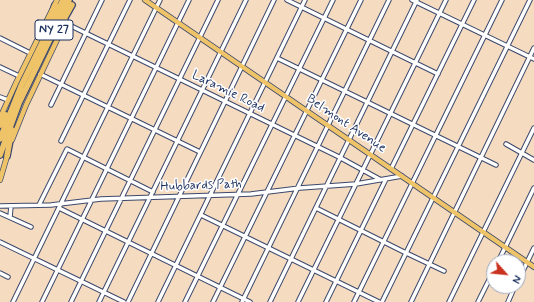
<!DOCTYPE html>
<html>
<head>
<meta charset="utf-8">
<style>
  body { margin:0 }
  #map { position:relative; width:534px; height:302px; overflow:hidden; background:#f5dbbf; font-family:Mynerve,sans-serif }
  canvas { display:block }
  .north { position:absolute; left:486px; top:254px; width:40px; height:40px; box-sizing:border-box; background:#fff; border:1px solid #a4acbf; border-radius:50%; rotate:117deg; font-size:11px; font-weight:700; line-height:16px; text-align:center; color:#1b2f5e }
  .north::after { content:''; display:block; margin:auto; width:14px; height:18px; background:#c8321e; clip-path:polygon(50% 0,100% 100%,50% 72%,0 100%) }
</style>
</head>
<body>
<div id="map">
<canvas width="534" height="302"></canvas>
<div class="north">N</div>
</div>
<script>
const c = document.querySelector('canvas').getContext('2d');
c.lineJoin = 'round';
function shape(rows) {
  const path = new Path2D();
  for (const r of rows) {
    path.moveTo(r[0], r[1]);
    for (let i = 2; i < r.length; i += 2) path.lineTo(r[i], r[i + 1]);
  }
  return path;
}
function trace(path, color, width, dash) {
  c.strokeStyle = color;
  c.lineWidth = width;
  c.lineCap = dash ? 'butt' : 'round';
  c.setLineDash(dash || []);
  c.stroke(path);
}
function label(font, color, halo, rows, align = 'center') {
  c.font = font + ' Mynerve,sans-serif';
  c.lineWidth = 3;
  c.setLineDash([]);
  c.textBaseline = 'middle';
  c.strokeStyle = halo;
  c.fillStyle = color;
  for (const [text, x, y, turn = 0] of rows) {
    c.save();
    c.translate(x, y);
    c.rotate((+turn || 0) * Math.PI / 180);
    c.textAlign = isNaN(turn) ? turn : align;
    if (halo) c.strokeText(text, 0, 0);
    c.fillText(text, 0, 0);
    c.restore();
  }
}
const minor = shape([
  [287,0,438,74],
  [412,0,534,59],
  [65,23,339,157,381,180],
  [0,38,30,53],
  [277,58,496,165],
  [0,67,19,76],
  [40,74,200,152],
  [0,97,8,100],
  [51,105,102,0],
  [61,141,130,0],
  [506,144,534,160],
  [391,169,474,0],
  [39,205,67,149,153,192],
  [0,206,51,205,101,199,251,194,300,188,356,184,402,176],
  [59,208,250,302],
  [316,208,402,251,444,271],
  [0,213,31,227],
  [201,215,379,302],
  [10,217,11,206],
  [0,242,124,302],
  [498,262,534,188],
  [0,273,8,277],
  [518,281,534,248],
  [13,302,160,0],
  [42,302,189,0],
  [71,302,218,0],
  [99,302,246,0],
  [128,302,274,0],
  [158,302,305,0],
  [185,302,333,0],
  [213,302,361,0],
  [242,302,389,0],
  [270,302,417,0],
  [298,302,446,0],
  [326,302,386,179],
  [354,302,502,0],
  [382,302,530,0],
  [411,302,534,48],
  [449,302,534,128],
  [478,302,494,270],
  [508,302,515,286]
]);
const major = shape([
  [145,0,534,267],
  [0,118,16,83,57,0],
  [12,140,26,105,66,21],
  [0,180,8,153]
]);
const highway = shape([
  [50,20,55,5],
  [54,37,72,5],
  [0,125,6,115],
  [0,139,21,86,63,0],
  [0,155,19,103,69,0],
  [7,156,12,130]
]);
trace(minor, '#3c496d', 5.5);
trace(major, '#3c496d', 6);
trace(highway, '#3c496d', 8);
trace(minor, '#fff', 3.5);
trace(major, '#efc469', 4.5);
trace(highway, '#efc469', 5.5);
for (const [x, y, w] of [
  [54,30,38]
]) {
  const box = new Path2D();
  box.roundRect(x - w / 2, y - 10, w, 20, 3);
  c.fillStyle = '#fff';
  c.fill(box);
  trace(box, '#1b2f5e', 1);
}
label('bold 12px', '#1b2f5e', null, [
  ["NY 27",54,30]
]);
label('13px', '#1b2f5e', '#fff', [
  ["Laramie Road",228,92,26],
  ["Belmont Avenue",346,124,34],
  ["Hubbards Path",201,186,-2]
]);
</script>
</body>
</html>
